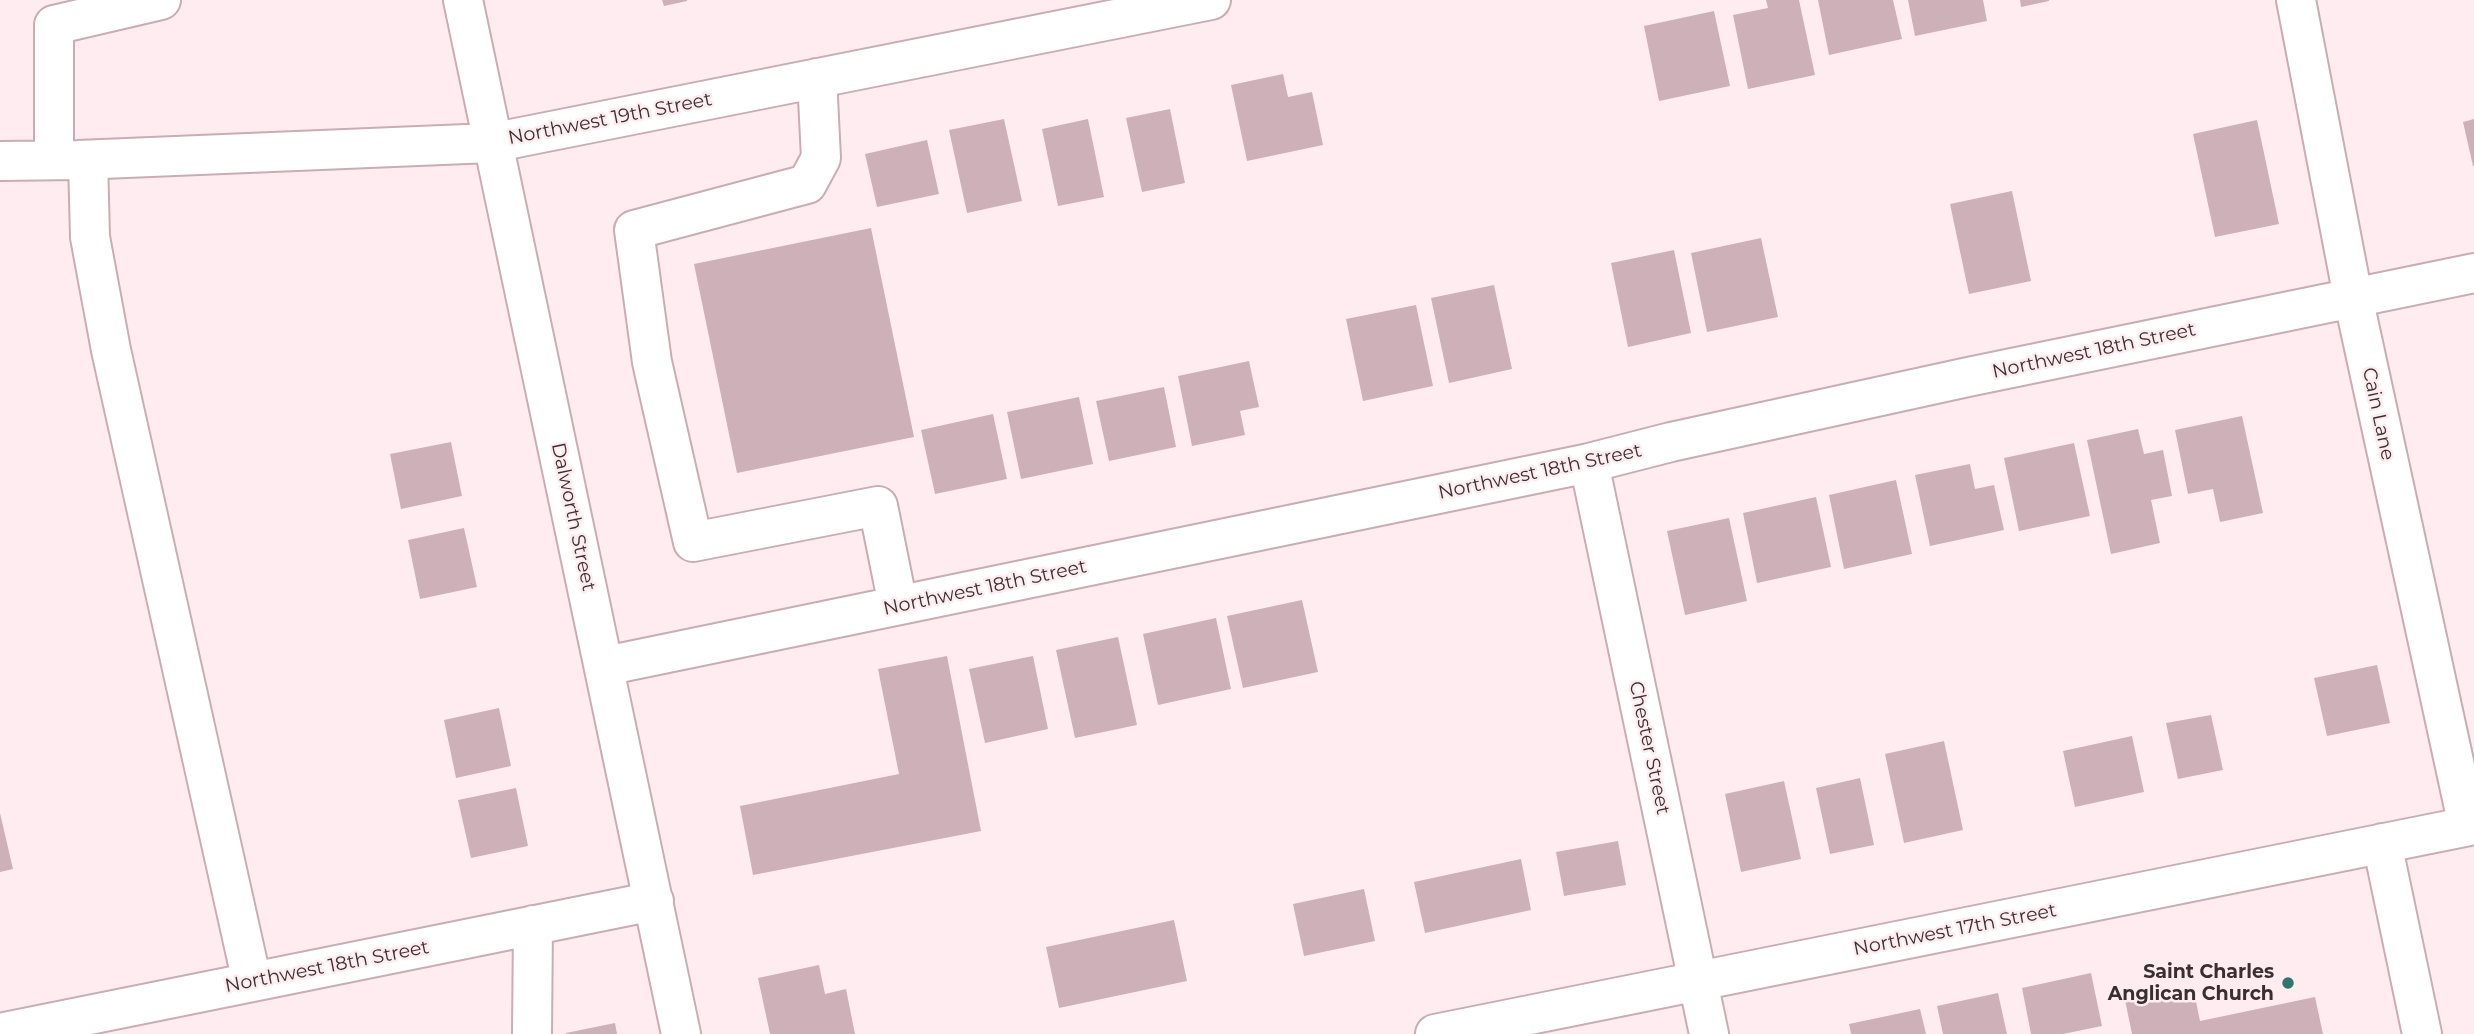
<!DOCTYPE html>
<html>
<head>
<meta charset="utf-8">
<style>
  body { margin:0 }
  canvas { display:block; background:#ffecf0 }
</style>
</head>
<body>
<canvas width="2474" height="1034"></canvas>
<script>
const c = document.querySelector('canvas').getContext('2d');
c.lineJoin = 'round';
function paint(path, color) {
  c.fillStyle = color;
  c.fill(path, 'evenodd');
}
function shape(rows) {
  const path = new Path2D();
  for (const r of rows) {
    path.moveTo(r[0], r[1]);
    for (let i = 2; i < r.length; i += 2) path.lineTo(r[i], r[i + 1]);
  }
  return path;
}
function trace(path, color, width, dash) {
  c.strokeStyle = color;
  c.lineWidth = width;
  c.lineCap = dash ? 'butt' : 'round';
  c.setLineDash(dash || []);
  c.stroke(path);
}
function label(font, color, halo, rows, align = 'center') {
  c.font = font + ' Montserrat,sans-serif';
  c.lineWidth = 5;
  c.setLineDash([]);
  c.textBaseline = 'middle';
  c.strokeStyle = halo;
  c.fillStyle = color;
  for (const [text, x, y, turn = 0] of rows) {
    c.save();
    c.translate(x, y);
    c.rotate((+turn || 0) * Math.PI / 180);
    c.textAlign = isNaN(turn) ? turn : align;
    if (halo) c.strokeText(text, 0, 0);
    c.fillText(text, 0, 0);
    c.restore();
  }
}
paint(shape([
  [662,0,687,0,687,1,664,6],
  [1766,0,1799,0,1815,75,1748,89,1733,15,1768,8],
  [1818,0,1893,0,1902,39,1829,55],
  [1908,0,1983,0,1987,21,1915,36],
  [2020,0,2049,0,2049,1,2021,7],
  [1714,11,1730,86,1659,101,1644,26],
  [1283,74,1288,97,1312,92,1323,145,1247,161,1231,85],
  [1170,109,1185,183,1142,192,1126,118],
  [1004,119,1022,201,967,213,949,130],
  [1088,119,1104,197,1058,206,1042,129],
  [2474,119,2474,166,2473,166,2463,122],
  [2257,120,2279,224,2215,237,2193,134],
  [927,140,939,194,877,207,865,154],
  [2012,191,2031,281,1969,294,1950,204],
  [871,228,914,437,737,473,694,264],
  [1761,238,1778,317,1707,332,1691,253],
  [1674,250,1691,333,1628,347,1611,263],
  [1494,285,1512,369,1449,383,1431,298],
  [1416,305,1433,386,1363,401,1346,319],
  [1249,361,1259,407,1240,411,1245,435,1192,446,1178,376],
  [1164,387,1176,447,1109,461,1096,401],
  [1079,397,1093,464,1021,479,1007,412],
  [993,414,1007,479,935,494,921,430],
  [2242,416,2263,513,2220,522,2213,489,2188,494,2175,430],
  [2138,429,2144,454,2163,450,2172,496,2151,500,2160,543,2111,554,2087,440],
  [451,442,462,496,401,509,390,454],
  [2074,443,2090,516,2019,531,2004,458],
  [1970,464,1975,489,1994,485,2004,530,1930,546,1915,475],
  [1896,480,1912,554,1844,569,1829,495],
  [1816,497,1831,567,1757,583,1743,513],
  [1729,518,1747,601,1685,615,1667,531],
  [464,528,477,587,420,599,408,540],
  [1302,600,1318,672,1243,688,1227,616],
  [1216,618,1231,689,1158,705,1143,634],
  [1118,637,1137,725,1075,738,1056,650],
  [947,656,981,831,753,875,740,806,899,774,878,669],
  [1033,656,1048,729,985,743,969,669],
  [2377,665,2390,723,2327,736,2314,678],
  [499,708,511,766,456,778,444,720],
  [2211,715,2223,770,2178,779,2166,723],
  [2132,736,2144,792,2075,807,2063,751],
  [1944,741,1963,830,1904,843,1885,754],
  [1860,778,1874,845,1830,854,1816,788],
  [1784,781,1801,859,1741,872,1725,794],
  [516,788,528,846,471,858,458,800],
  [0,813,13,869,0,872],
  [1618,841,1626,885,1564,896,1556,852],
  [1521,859,1531,910,1425,933,1414,882],
  [1364,889,1375,941,1304,956,1293,904],
  [1174,920,1187,981,1059,1008,1046,947],
  [819,965,825,994,846,989,855,1034,770,1034,758,978],
  [2091,973,2102,1026,2063,1034,2031,1034,2022,988],
  [2193,987,2200,1021,2315,997,2323,1034,2132,1034,2125,1000],
  [1998,993,2007,1034,1943,1034,1937,1006],
  [1920,1009,1926,1034,1851,1034,1849,1024],
  [615,1023,617,1034,566,1034,566,1033]
]), '#ceb1b8');
const minor = shape([
  [463,0,681,1034],
  [2296,0,2353,297,2468,826],
  [817,78,821,158,807,184,634,230,652,362,693,542,878,506,898,605],
  [54,160,54,25,161,0],
  [88,160,90,237,111,350,252,982],
  [0,161,78,160,491,143,1211,0],
  [1589,463,1709,1034],
  [605,666,1589,463,1671,442,1968,377,2474,273],
  [2382,843,2422,1034],
  [0,1033,654,901],
  [532,1034,533,925],
  [1435,1034,2474,825]
]);
trace(minor, '#caadb4', 42);
trace(minor, '#fff', 38);
for (const [x, y, r, color] of [
  [2288,983,7,"#30766c"]
]) {
  const dot = new Path2D();
  dot.arc(x, y, r, 0, 2 * Math.PI);
  c.fillStyle = color;
  c.fill(dot);
  trace(dot, '#ffecf0', 2.5);
}
label('19px', '#392e31', '#ffecf0', [
  ["Northwest 19th Street",610,119,-11],
  ["Northwest 18th Street",2094,351,-12],
  ["Cain Lane",2378,414,78],
  ["Northwest 18th Street",1540,472,-12],
  ["Dalworth Street",573,517,78],
  ["Northwest 18th Street",985,588,-12],
  ["Chester Street",1649,748,78],
  ["Northwest 17th Street",1955,930,-11],
  ["Northwest 18th Street",327,967,-11]
]);
label('bold 19px', '#392e31', '#ffecf0', [
  ["Saint Charles",2274,972],
  ["Anglican Church",2274,994]
], 'right');
</script>
</body>
</html>
